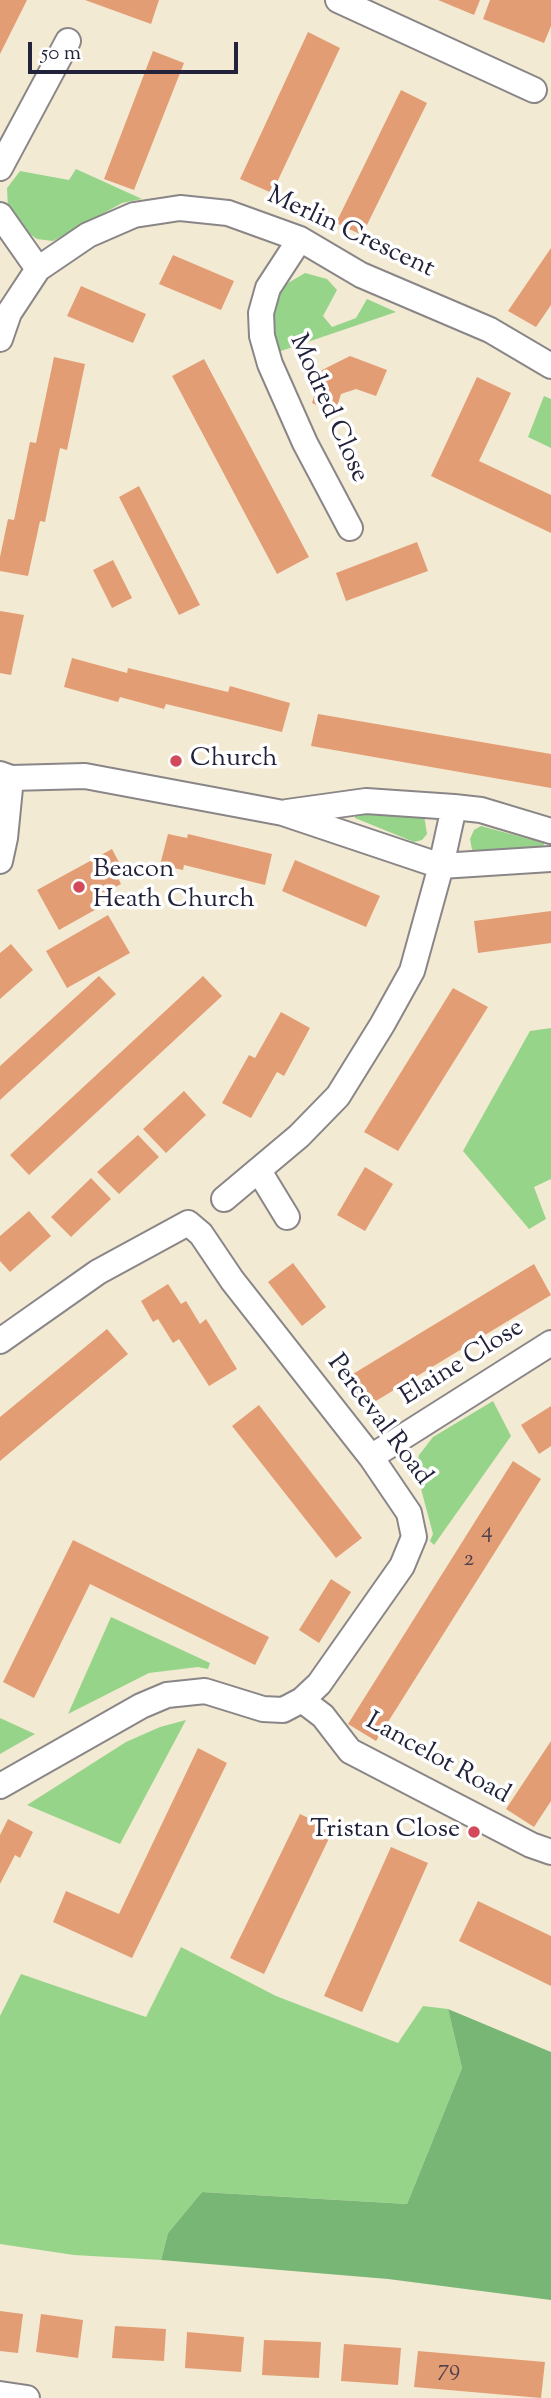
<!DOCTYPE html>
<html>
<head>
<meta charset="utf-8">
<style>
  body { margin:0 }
  #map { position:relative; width:551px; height:2398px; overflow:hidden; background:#f3ead3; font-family:"Sorts Mill Goudy",serif }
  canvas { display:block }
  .scale { position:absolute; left:28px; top:42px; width:210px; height:32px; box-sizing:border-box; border:4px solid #22223b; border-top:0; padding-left:9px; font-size:21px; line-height:24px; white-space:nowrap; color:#22223b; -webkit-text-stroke:5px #fff; paint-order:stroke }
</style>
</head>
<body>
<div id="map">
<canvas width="551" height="2398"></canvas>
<div class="scale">50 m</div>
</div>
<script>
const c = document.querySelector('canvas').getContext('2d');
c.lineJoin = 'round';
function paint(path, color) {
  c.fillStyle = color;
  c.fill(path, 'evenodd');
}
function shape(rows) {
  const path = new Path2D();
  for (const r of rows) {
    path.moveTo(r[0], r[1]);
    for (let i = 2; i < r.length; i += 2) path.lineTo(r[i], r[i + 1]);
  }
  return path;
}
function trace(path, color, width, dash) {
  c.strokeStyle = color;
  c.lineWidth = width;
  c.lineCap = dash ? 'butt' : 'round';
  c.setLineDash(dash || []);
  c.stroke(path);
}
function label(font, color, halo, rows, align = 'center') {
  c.font = font + ' "Sorts Mill Goudy",serif';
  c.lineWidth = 7;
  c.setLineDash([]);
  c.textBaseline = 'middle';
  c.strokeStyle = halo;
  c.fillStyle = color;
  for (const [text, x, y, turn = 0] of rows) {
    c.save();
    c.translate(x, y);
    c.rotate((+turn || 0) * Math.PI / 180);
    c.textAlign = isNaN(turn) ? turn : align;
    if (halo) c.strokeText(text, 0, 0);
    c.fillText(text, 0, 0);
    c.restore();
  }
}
paint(shape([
  [76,169,142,199,122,203,53,241,37,239,24,230,8,208,7,188,20,171,69,180],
  [305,273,327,279,337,290,323,316,332,327,356,318,367,299,396,312,275,353,275,300,288,283],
  [544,396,551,399,551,448,528,437],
  [355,812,424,815,427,834,422,840,414,842,355,818],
  [481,826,544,843,543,848,473,855,470,839,474,830],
  [551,1028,551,1179,534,1187,546,1219,529,1229,463,1151,530,1031],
  [493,1401,511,1436,434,1545,430,1541,433,1534,416,1470,419,1455,433,1437],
  [111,1617,210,1663,208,1669,198,1667,149,1673,68,1714],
  [0,1718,35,1734,0,1754],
  [186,1720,120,1844,27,1805,126,1742,160,1727],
  [181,1947,276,1996,398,2043,423,2006,448,2009,462,2068,407,2204,202,2192,168,2233,161,2260,74,2255,0,2244,0,2016,21,1974,146,2017]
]), '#96d48a');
paint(shape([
  [448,2009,551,2052,551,2300,388,2279,161,2260,168,2233,202,2192,407,2204,462,2068]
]), '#78b676');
paint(shape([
  [0,0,27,0,0,54],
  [85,0,159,0,151,24],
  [438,0,480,0,474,15],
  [490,0,551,0,551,26,544,43,483,19],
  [308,32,340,48,272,193,240,179],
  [153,51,184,63,134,190,104,179],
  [401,90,427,103,362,235,336,223],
  [551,248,551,305,536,327,508,311],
  [173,255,234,281,221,310,159,284],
  [81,286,146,314,133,343,67,316],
  [350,356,387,370,376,396,356,389,341,394,335,413,312,403,322,370],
  [54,357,85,364,67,450,60,448,45,522,40,521,28,576,0,571,0,557,8,519,14,520,30,442,36,443],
  [204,359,309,557,277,574,172,376],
  [477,377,511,393,479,461,551,495,551,533,431,476],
  [139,486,200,605,179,615,119,497],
  [417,542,428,571,346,601,336,573],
  [113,560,132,598,112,608,93,570],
  [0,611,24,615,11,675,0,673],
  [72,658,127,673,128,668,228,692,230,686,290,703,282,732,166,704,164,709,120,697,118,702,64,687],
  [318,714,551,754,551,788,311,746],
  [168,834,187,838,188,834,272,854,265,885,184,865,183,870,160,865],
  [112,849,123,870,116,874,121,884,97,897,102,906,59,930,37,890],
  [295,860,380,896,366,927,282,891],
  [551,911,551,943,478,953,474,921],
  [108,915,130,953,67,988,46,951],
  [11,944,33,970,0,999,0,953],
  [99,976,116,994,0,1100,0,1066],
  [203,976,222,996,29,1175,10,1155],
  [453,988,488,1007,398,1151,364,1132],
  [281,1012,310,1028,284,1076,277,1072,251,1118,222,1103,249,1055,255,1058],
  [184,1091,206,1115,166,1153,143,1129],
  [138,1135,159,1157,119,1194,97,1172],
  [365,1167,393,1184,365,1231,337,1215],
  [91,1178,111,1199,71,1237,51,1217],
  [29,1211,51,1236,10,1272,0,1261,0,1236],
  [293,1263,326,1307,302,1326,268,1282],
  [534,1264,551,1295,361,1410,343,1380],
  [168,1284,181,1304,186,1301,200,1324,206,1319,237,1369,209,1386,179,1339,173,1343,158,1319,153,1322,141,1301],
  [107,1329,128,1354,0,1461,0,1417],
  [259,1405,362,1538,336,1558,232,1426],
  [551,1406,551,1446,539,1454,521,1425],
  [513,1461,541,1479,376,1741,348,1724],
  [73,1540,269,1637,255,1665,90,1584,34,1698,3,1682],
  [331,1579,351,1592,319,1643,299,1630],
  [551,1741,551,1801,534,1827,506,1809],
  [198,1748,227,1763,132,1958,53,1922,66,1891,119,1914],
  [300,1814,333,1830,264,1974,230,1958],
  [8,1819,33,1832,20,1858,15,1855,0,1884,0,1835],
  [391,1847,428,1863,362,2012,324,1996],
  [478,1901,551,1936,551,1986,459,1941],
  [0,2311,23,2314,18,2353,0,2351],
  [41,2314,83,2320,78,2358,36,2352],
  [115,2326,166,2329,164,2361,112,2358],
  [187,2332,244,2337,241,2372,185,2368],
  [264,2340,321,2342,319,2378,262,2375],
  [344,2344,401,2348,398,2385,341,2381],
  [418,2351,545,2362,541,2398,414,2387]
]), '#e39d75');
const street = shape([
  [338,0,534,90],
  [0,168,68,41],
  [0,215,38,269],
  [300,239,268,288,261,313,262,336,270,364,305,443,350,528],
  [0,339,9,313,38,269,88,235,134,215,180,208,228,213,300,239,361,275,490,330,551,366],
  [0,774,11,778,85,776,283,813,441,866,551,859],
  [287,812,366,801,454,807,481,810,551,831],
  [0,861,5,838,11,778],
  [259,1171,287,1217],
  [224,1199,299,1136,338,1096,382,1025,412,971,441,866,454,807],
  [0,1341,98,1272,188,1223,201,1234,232,1280,371,1457,409,1513,414,1537,402,1566,319,1684,302,1700],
  [371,1457,551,1343],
  [0,1786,141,1706,167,1695,205,1691,263,1709,283,1710,302,1700,323,1716,350,1751,531,1845,551,1852],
  [0,2394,27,2398]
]);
trace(street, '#8a8687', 28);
trace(street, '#fff', 24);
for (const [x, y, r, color] of [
  [176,761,7,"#d1495b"],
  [79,887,7,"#d1495b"],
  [474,1832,7,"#d1495b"]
]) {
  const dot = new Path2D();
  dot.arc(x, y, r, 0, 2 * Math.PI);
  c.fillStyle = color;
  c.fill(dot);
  trace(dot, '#fff', 2.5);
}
label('23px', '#52414a', null, [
  ["4",487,1533],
  ["2",469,1561],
  ["79",449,2371]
]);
label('26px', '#22223b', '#fff', [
  ["Merlin Crescent",350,234,25],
  ["Modred Close",327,409,66],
  ["Elaine Close",463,1364,-32],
  ["Perceval Road",378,1421,53],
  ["Lancelot Road",437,1760,29]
]);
label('26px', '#22223b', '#fff', [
  ["Church",190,761],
  ["Beacon",93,872],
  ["Heath Church",93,902],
  ["Tristan Close",460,1832,"right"]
], 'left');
</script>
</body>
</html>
